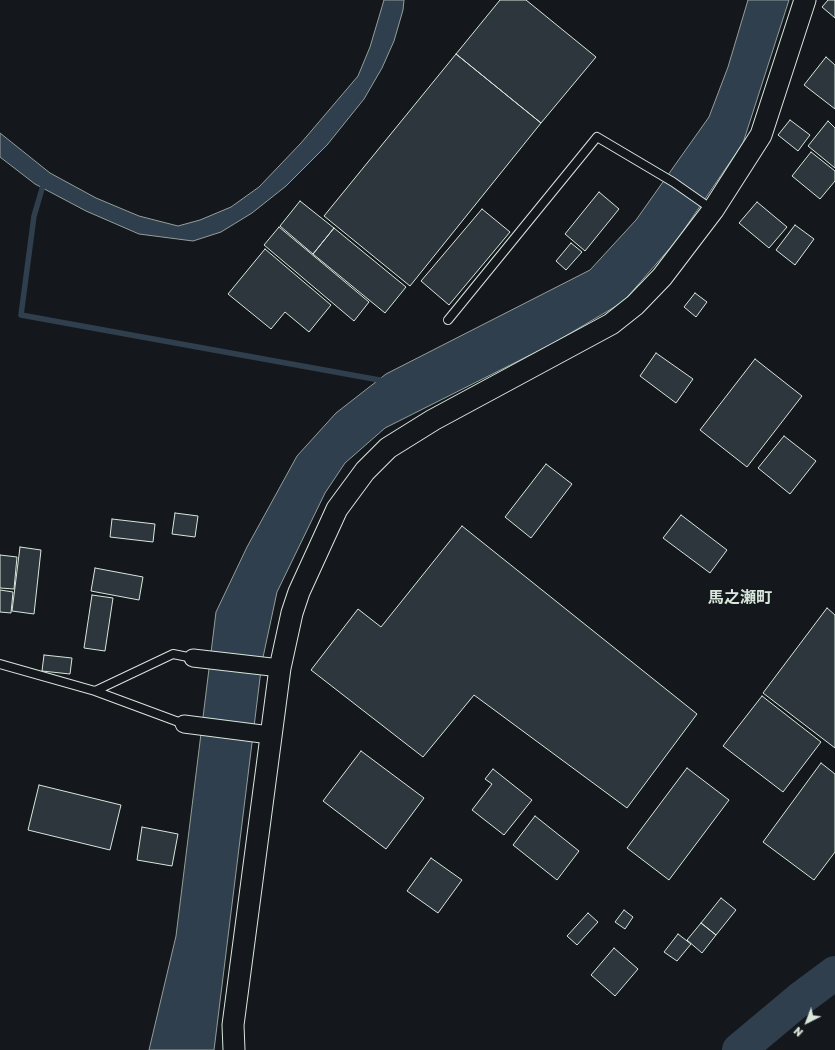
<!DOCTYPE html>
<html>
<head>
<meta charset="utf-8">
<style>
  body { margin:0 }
  #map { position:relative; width:835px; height:1050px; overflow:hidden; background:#14181c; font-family:Rubik,sans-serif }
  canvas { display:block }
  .north { position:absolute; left:787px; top:1002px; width:40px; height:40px; -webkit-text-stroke:3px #14181c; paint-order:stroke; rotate:222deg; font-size:11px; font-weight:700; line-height:16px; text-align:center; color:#d8e6dc }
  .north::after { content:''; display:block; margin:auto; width:14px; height:18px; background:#d8e6dc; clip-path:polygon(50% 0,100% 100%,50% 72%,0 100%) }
</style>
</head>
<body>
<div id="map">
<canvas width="835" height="1050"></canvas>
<div class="north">N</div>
</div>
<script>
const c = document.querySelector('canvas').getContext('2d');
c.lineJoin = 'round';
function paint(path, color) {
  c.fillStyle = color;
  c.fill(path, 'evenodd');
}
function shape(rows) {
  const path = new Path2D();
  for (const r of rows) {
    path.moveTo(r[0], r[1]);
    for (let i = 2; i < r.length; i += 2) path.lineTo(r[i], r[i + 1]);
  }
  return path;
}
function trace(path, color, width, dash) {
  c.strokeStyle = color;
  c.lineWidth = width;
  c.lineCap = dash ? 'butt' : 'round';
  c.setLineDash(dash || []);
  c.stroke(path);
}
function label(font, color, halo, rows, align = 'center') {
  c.font = font + ' Rubik,"Noto Sans JP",sans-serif';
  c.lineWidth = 3;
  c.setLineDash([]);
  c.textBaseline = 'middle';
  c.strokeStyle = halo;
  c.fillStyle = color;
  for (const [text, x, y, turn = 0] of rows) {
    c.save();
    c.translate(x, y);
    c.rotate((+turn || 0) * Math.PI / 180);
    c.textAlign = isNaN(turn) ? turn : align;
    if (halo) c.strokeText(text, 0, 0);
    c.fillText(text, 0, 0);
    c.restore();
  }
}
const water = shape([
  [384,0,404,0,403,10,394,41,382,68,364,99,327,145,286,186,252,213,221,232,193,241,139,234,86,211,35,184,0,157,0,133,50,173,96,198,139,216,178,226,200,220,231,207,259,187,301,143,358,76,370,47,384,0],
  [748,0,789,0,743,143,677,240,623,302,552,344,385,428,345,463,325,493,277,592,262,662,214,1050,149,1050,176,936,216,612,247,547,297,456,336,413,386,374,590,270,636,220,709,117,728,67,748,0]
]);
paint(water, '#2f3f4d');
trace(water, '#939e99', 1);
trace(shape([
  [44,182,34,216,21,315,385,381]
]), '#2f3f4d', 5.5);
trace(shape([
  [739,1050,800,999,835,973]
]), '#2f3f4d', 34);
const building = shape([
  [500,0,526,0,596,57,541,123,456,54,500,0],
  [828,0,835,0,835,18,822,7,828,0],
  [456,54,541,123,410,286,324,216,456,54],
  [826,57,835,65,835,109,804,85,826,57],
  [790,120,810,135,798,151,778,135,790,120],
  [828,121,835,128,835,168,808,146,828,121],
  [811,152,835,171,835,181,820,199,792,176,811,152],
  [599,192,619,209,585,251,565,234,599,192],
  [300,201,334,228,313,254,280,226,300,201],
  [757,202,787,227,769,248,739,223,757,202],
  [482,209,510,232,449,305,421,281,482,209],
  [795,225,814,239,795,265,776,250,795,225],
  [279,227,369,302,354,321,264,245,279,227],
  [334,228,406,287,385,313,313,254,334,228],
  [571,243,582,252,566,270,556,261,571,243],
  [265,249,331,305,309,332,285,312,271,329,228,294,265,249],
  [695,293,707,302,696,317,684,307,695,293],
  [656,353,693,379,676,403,640,376,656,353],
  [755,359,802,396,747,467,700,430,755,359],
  [784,436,816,461,790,494,758,468,784,436],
  [546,464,572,484,531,538,505,517,546,464],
  [175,513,198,516,195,537,172,534,175,513],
  [681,515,727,550,710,573,663,538,681,515],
  [112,519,155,524,153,542,110,537,112,519],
  [462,526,697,714,627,808,474,695,423,757,311,670,358,609,381,627,462,526],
  [20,547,41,550,34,614,12,611,20,547],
  [0,555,17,557,14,589,0,588,0,555],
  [95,568,143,577,139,600,91,591,95,568],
  [0,590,13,592,11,613,0,612,0,590],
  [92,595,113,598,105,651,84,648,92,595],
  [827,608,835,615,835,748,763,693,827,608],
  [44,655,72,658,70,674,42,671,44,655],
  [762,696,821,742,783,792,723,746,762,696],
  [361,751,424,798,386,849,323,801,361,751],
  [821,763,835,774,835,852,814,880,763,842,821,763],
  [687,768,729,800,669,880,627,848,687,768],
  [493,769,532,800,504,835,472,810,492,784,485,779,493,769],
  [39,785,121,805,110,850,28,830,39,785],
  [535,816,579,851,557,880,513,845,535,816],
  [142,827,178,834,172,866,137,860,142,827],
  [431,858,462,880,438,913,407,891,431,858],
  [721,898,736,910,716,935,701,923,721,898],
  [624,910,633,917,625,929,615,922,624,910],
  [588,913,598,922,577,945,567,936,588,913],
  [701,923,716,935,702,953,687,940,701,923],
  [678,934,691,944,677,961,664,952,678,934],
  [614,948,638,969,615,996,591,975,614,948]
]);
paint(building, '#2c363c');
trace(building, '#d8e6dc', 1);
const service = shape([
  [448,320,597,137,673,182,713,210],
  [0,664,95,691,173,654,193,658],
  [95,691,184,724]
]);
const minor = shape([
  [193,658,280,668],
  [184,724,270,735]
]);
const tertiary = shape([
  [234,1050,233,1025,280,668,292,613,299,592,337,509,365,471,388,448,433,420,611,324,635,305,662,277,713,210,761,135,805,0]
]);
trace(service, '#d8e6dc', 10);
trace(minor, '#d8e6dc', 19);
trace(tertiary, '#d8e6dc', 23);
trace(service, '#14181c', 8);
trace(minor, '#14181c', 17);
trace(tertiary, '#14181c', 21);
label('bold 16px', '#d8e6dc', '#14181c', [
  ["馬之瀬町",740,598]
]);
</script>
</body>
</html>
